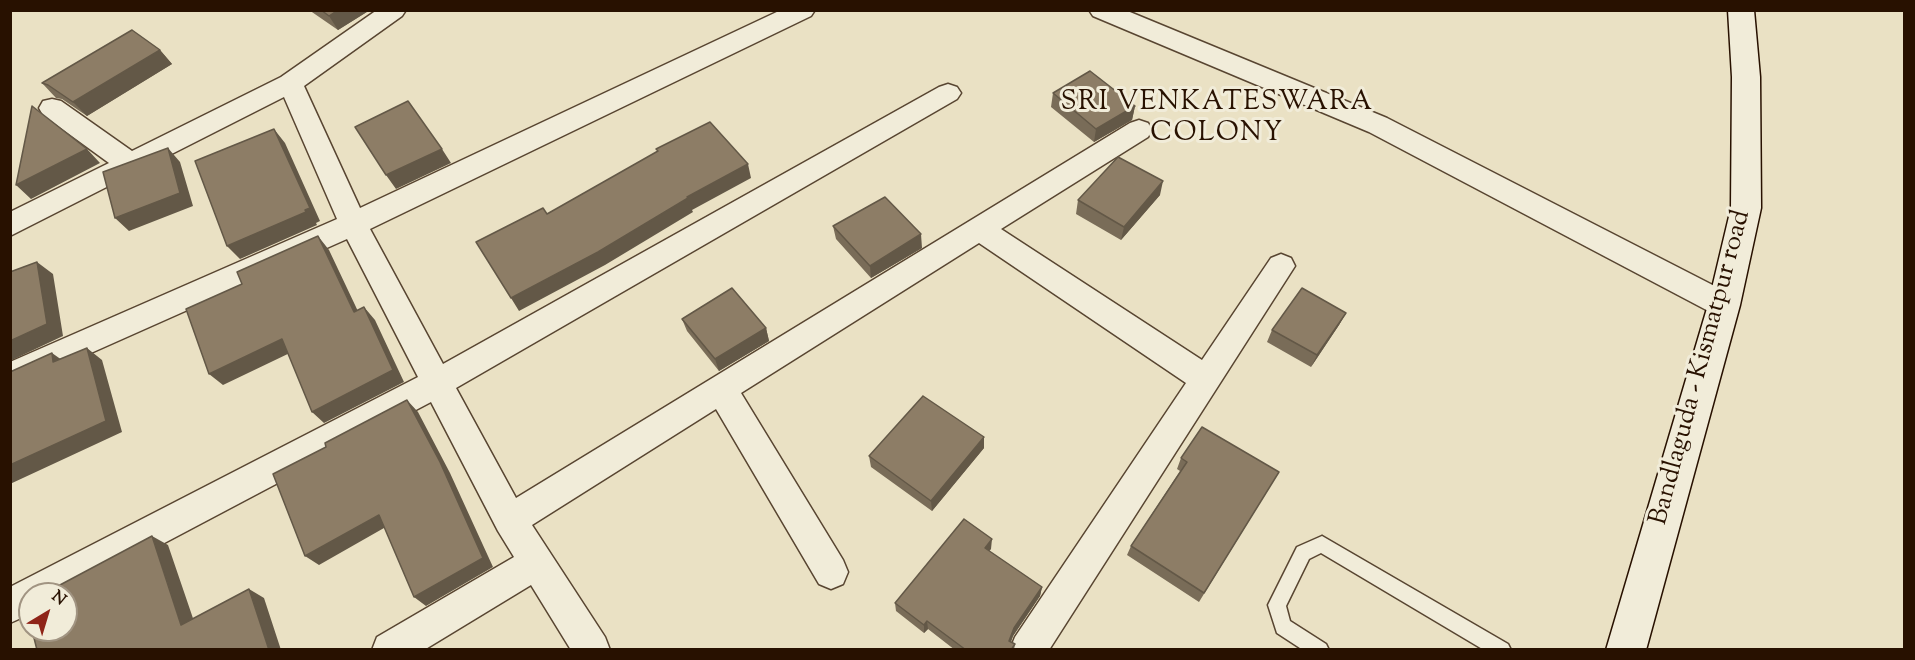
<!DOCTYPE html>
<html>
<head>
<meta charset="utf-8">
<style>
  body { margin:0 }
  #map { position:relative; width:1915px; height:660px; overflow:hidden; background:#eae1c4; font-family:"Sorts Mill Goudy",serif }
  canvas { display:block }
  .frame { position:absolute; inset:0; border:12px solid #281100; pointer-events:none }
  .north { position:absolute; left:18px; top:582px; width:60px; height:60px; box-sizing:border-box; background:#f1ecd9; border:2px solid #a19482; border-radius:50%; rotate:38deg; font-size:16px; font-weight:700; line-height:24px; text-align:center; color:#281100 }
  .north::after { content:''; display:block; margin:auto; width:21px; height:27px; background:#8f2418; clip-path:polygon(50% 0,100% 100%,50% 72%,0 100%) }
</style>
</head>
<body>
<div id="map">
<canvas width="1915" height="660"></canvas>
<div class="frame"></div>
<div class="north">N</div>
</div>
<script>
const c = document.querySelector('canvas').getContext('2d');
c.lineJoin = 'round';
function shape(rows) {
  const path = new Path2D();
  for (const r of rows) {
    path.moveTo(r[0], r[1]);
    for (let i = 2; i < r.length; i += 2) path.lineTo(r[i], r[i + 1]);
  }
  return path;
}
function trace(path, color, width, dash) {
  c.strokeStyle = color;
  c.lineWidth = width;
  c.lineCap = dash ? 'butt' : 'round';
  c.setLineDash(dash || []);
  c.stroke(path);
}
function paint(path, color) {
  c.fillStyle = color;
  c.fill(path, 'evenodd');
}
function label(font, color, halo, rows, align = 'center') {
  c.font = font + ' "Sorts Mill Goudy",serif';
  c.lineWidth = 6;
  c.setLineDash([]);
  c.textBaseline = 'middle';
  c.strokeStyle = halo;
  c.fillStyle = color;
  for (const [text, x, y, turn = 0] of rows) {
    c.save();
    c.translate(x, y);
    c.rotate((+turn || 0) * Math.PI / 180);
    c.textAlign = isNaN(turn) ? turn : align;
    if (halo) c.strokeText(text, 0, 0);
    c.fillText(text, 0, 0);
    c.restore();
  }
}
const lane = shape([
  [1322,536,1508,644,1511,650,1484,650,1321,553,1309,559,1286,606,1290,621,1326,644,1329,650,1303,650,1277,633,1268,605,1297,547,1322,536]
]);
const street = shape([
  [377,10,406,10,402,16,304,86,360,208,781,10,815,10,811,16,370,229,443,364,939,87,948,84,957,87,961,93,957,99,456,388,516,498,1130,123,1139,120,1148,123,1152,130,1148,137,1001,229,1202,360,1271,258,1281,254,1291,258,1295,266,1049,650,1010,650,1015,637,1186,383,979,243,741,393,843,560,848,572,843,584,831,589,819,584,716,409,532,525,605,637,610,650,571,650,531,585,424,650,372,650,377,637,514,557,498,531,431,402,66,595,30,594,30,614,10,623,10,587,418,377,347,239,10,389,10,362,337,219,284,97,10,236,10,212,109,163,43,115,39,108,43,101,52,99,61,101,132,151,281,77,377,10],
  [1089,10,1125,10,1387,118,1734,296,1739,305,1734,314,1724,317,1714,314,1369,132,1093,16,1089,10]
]);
const secondary = shape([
  [1728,10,1754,10,1760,77,1761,208,1740,305,1646,650,1606,650,1708,305,1731,208,1732,77,1728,10]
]);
trace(lane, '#584531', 3);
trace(street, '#584531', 3);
trace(secondary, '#281100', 3);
paint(lane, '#f1ecd9');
paint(street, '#f1ecd9');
paint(secondary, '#f1ecd9');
paint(shape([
  [309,10,370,10,338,30],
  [160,50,172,64,87,116,62,99,56,98,42,83],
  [1053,93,1135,106,1132,120,1094,142,1051,107],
  [1160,195,1121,240,1076,214,1078,200],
  [833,226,922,248,871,278,836,239],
  [1346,313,1339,325,1311,367,1267,342,1272,330],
  [682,319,766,328,769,341,719,371,687,331],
  [984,448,932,511,871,467,869,456],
  [1181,458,1279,472,1199,602,1127,555,1131,546,1180,471,1177,469],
  [991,549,989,551,1042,587,1040,596,1013,636,1011,642,1015,644,1014,650,955,650,928,629,924,633,896,611,895,603]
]), '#796c58');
paint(shape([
  [338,10,370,10,338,30,329,16],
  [160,50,172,64,87,116,73,102],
  [1135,106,1132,120,1094,142,1096,129],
  [274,129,285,143,320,221,316,223,317,225,240,259,227,246,305,210],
  [168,148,180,162,193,206,129,231,115,218],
  [87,149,100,163,31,199,16,185],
  [442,149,451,163,396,189,386,175],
  [748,164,751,178,692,210,693,212,605,265,519,311,511,298,687,197],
  [1163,181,1160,195,1121,240,1124,227],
  [921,234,922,248,871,278,870,266],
  [318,236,329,250,364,324,354,312],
  [37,262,53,274,63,336,10,361,10,341],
  [364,307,375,320,404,382,324,423,312,412],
  [1346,313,1339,325,1311,367,1317,355],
  [766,328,769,341,719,371,715,359],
  [282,339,294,351,223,385,209,374],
  [87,348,102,360,122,432,10,484,10,465],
  [52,353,69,365,53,362],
  [407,400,418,412,450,473,493,567,426,606,414,597],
  [984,437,984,448,932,511,931,501],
  [379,515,391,524,319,565,305,556],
  [152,536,168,545,198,633,181,625],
  [992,539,991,549,984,557,985,548],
  [1042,587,1040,596,1013,636,1008,649,1009,641,1014,628],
  [249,589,264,598,281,650,269,650],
  [927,621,928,629,924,633,924,625]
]), '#635847');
const building = shape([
  [321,10,338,10,329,16,321,10],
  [132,30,160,50,73,102,48,85,42,83,132,30],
  [1090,71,1135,106,1096,129,1053,93,1090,71],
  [408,101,442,149,386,175,355,127,408,101],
  [32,106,87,149,16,185,32,106],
  [710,122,748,164,687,197,688,198,598,252,511,298,476,242,543,208,547,214,658,151,656,149,710,122],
  [274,129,310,208,305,210,306,212,227,246,195,161,274,129],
  [168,148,180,193,115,218,103,172,168,148],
  [1118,157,1163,181,1124,227,1078,200,1118,157],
  [885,197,921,234,870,266,833,226,885,197],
  [318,236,354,312,364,307,393,370,312,412,282,339,209,374,186,309,242,284,237,272,318,236],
  [37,262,47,324,10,341,10,272,37,262],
  [732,288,766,328,715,359,682,319,732,288],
  [1302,288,1346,313,1317,355,1272,330,1302,288],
  [87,348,106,421,10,465,10,372,52,353,53,362,87,348],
  [923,396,984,437,931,501,869,456,923,396],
  [407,400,440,462,483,558,414,597,379,515,305,556,273,474,326,447,325,443,407,400],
  [1202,427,1279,472,1204,593,1131,546,1187,462,1181,458,1202,427],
  [964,519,992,539,985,548,1042,587,1014,628,1009,641,1015,644,1011,650,966,650,927,621,924,625,895,603,964,519],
  [152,536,181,625,249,589,269,650,37,650,32,630,66,630,66,594,43,594,152,536],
  [30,601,30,623,25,603,30,601]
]);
paint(building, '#8d7d66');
trace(building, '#635847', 1.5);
label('26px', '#281100', '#f1ecd9', [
  ["Bandlaguda - Kismatpur road",1702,368,-75]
]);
c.letterSpacing = '1.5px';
label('27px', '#281100', '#f1ecd9', [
  ["SRI VENKATESWARA",1217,104],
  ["COLONY",1217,135]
]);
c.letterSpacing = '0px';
</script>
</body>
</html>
